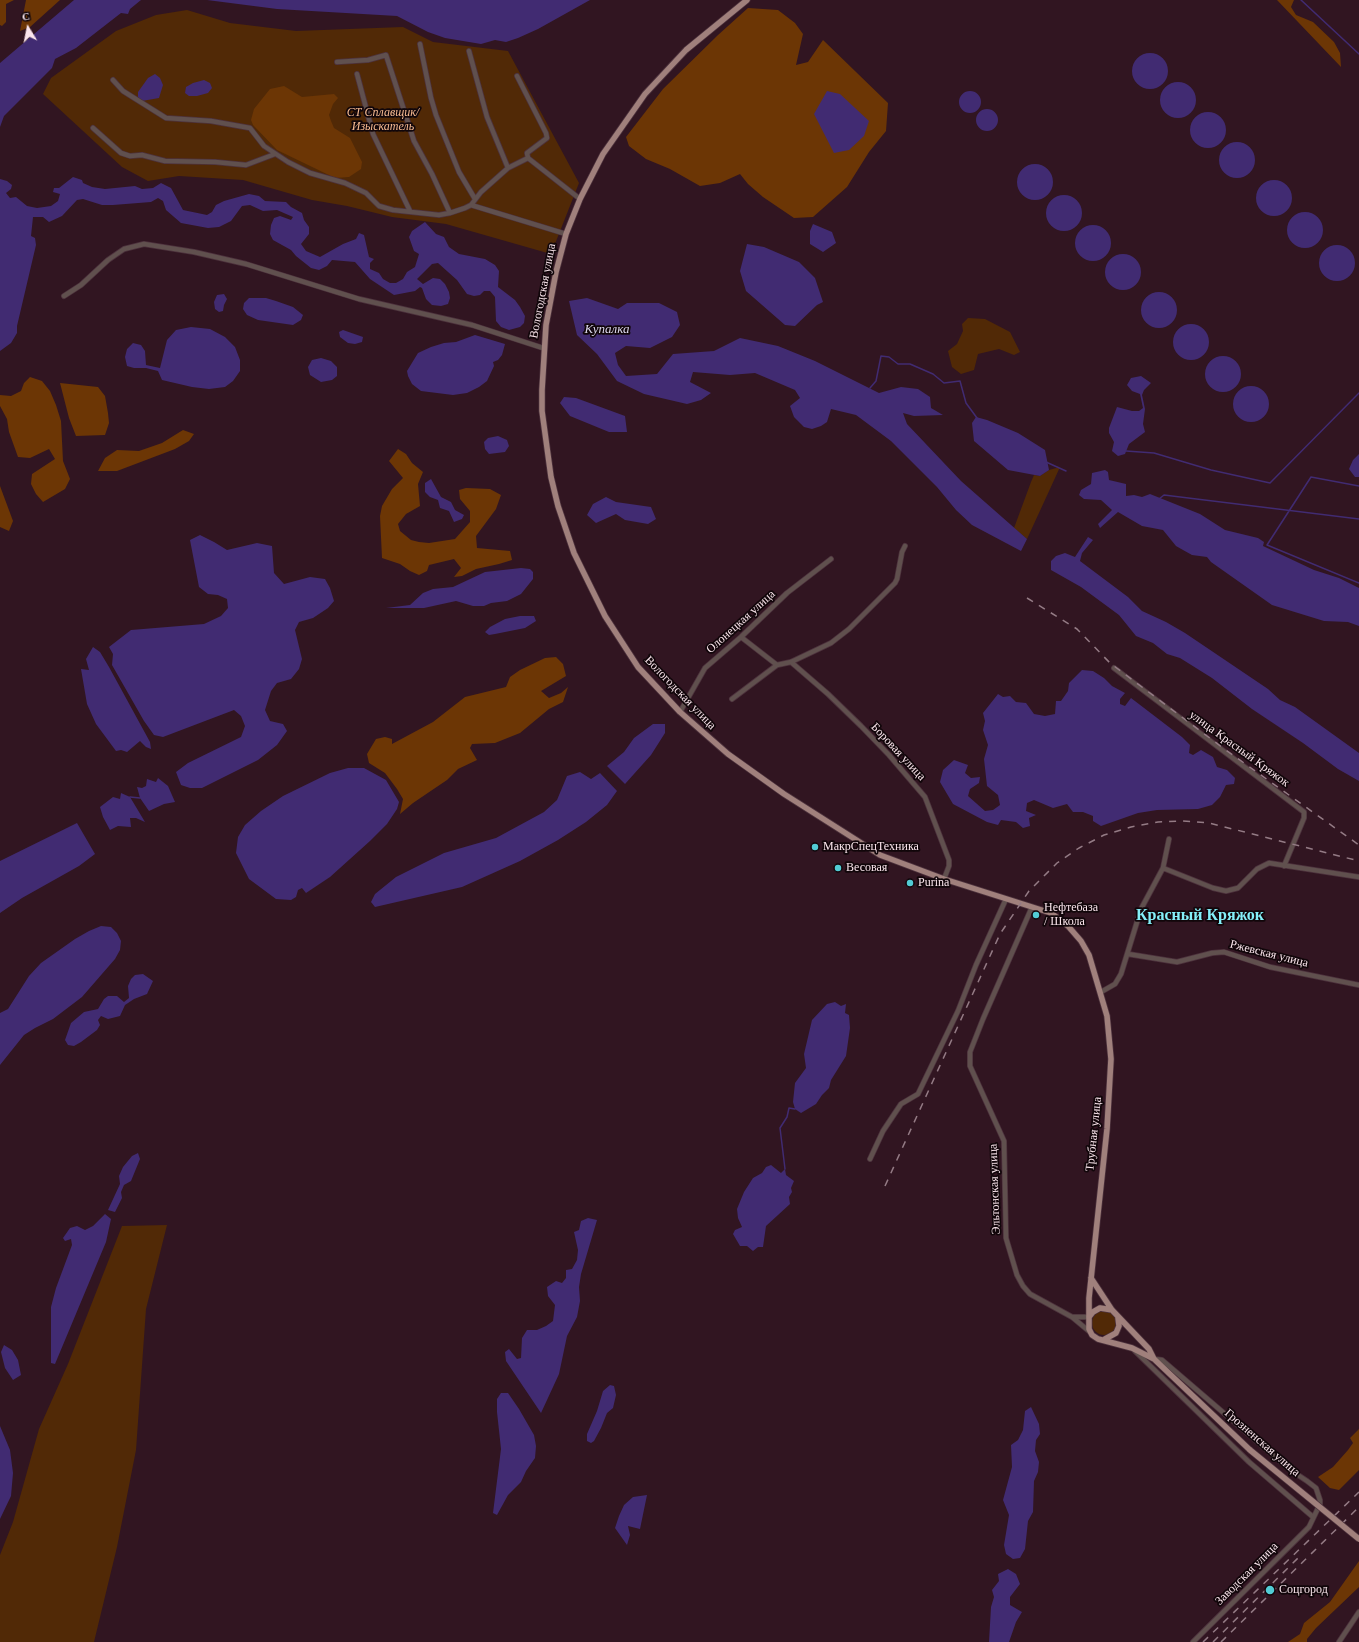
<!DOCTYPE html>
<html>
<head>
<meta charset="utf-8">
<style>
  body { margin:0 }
  #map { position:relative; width:1359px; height:1642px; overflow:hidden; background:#311521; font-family:"Times New Roman",serif }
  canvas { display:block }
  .north { position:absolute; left:8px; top:8px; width:40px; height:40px; -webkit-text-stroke:3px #11060a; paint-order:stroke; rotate:350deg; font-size:11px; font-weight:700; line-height:16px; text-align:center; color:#fae5ec }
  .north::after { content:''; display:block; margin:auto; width:14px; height:18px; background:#fae5ec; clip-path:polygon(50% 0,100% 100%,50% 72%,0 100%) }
</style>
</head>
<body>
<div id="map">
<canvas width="1359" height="1642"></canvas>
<div class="north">С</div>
</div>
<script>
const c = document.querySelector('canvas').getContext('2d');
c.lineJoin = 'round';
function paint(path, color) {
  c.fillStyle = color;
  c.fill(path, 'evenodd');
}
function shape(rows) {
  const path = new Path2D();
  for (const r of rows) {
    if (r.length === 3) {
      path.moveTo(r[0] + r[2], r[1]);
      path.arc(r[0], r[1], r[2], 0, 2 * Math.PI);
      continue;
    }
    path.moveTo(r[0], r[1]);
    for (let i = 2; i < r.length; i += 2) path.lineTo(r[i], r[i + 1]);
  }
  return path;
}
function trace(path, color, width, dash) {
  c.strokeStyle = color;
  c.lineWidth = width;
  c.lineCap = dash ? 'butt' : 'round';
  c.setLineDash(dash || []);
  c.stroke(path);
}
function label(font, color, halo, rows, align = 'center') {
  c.font = font + ' "Times New Roman",serif';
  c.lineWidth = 3.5;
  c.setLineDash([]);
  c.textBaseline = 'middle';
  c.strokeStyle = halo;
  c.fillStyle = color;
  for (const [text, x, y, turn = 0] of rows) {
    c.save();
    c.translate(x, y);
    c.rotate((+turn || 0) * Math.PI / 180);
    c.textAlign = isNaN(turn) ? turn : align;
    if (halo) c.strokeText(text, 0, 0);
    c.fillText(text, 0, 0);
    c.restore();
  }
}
paint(shape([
  [187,10,230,23,296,31,403,27,433,42,508,51,579,183,551,254,446,224,392,217,347,206,312,200,243,180,179,176,148,181,122,167,43,94,51,78,116,31,156,15],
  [968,318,985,319,1010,332,1020,352,1014,355,999,349,978,354,974,370,961,374,952,367,948,351,957,344,963,331,962,324],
  [1060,467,1050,489,1027,539,1014,528,1031,482,1034,475,1040,476,1049,470],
  [167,1225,146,1309,136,1450,117,1547,94,1642,0,1642,0,1555,13,1522,39,1429,68,1364,122,1226],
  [1104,1323,12]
]), '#512906');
paint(shape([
  [0,0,14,0,6,4,6,22,2,26,0,25],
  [26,0,60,0,30,27,20,31],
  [1277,0,1294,0,1291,7,1296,15,1313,22,1334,42,1340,53,1341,67],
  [748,8,778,10,795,23,803,34,796,65,808,62,823,40,888,103,886,131,869,152,847,187,813,217,794,218,763,197,748,184,740,174,720,183,700,186,670,169,646,159,629,146,626,137,663,89,718,35],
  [284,86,302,97,334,94,338,98,333,104,329,115,331,121,334,128,350,138,362,162,361,169,349,177,335,178,277,150,253,125,251,120,254,109,270,89],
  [30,377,42,381,50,391,56,405,61,421,63,461,70,479,65,489,43,502,36,494,31,484,32,474,55,459,49,449,30,458,18,457,9,432,7,419,0,406,0,395,11,396,21,391,24,383],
  [60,383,98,387,105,396,108,413,109,423,105,435,76,436,69,418],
  [183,430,194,434,189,441,175,449,117,471,98,471,105,458,117,450,139,451,162,443],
  [398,449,406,454,412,463,423,472,418,484,420,506,406,514,398,524,400,531,411,540,419,542,429,543,455,539,470,522,470,511,460,499,459,490,466,488,490,489,501,495,496,509,476,536,477,548,510,551,512,560,499,564,476,569,462,576,454,577,461,568,454,559,429,565,427,571,419,575,410,571,400,564,382,558,380,516,382,506,392,489,403,478,389,461],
  [0,486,13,521,9,531,0,527],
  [556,657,563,664,566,676,541,691,549,698,561,693,568,687,563,702,549,709,520,733,495,743,472,744,470,748,477,760,458,769,447,780,413,803,400,814,403,799,397,789,385,773,369,763,367,754,376,739,385,737,392,739,392,744,433,722,465,697,506,687,510,677,520,670,545,658],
  [1359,1429,1359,1470,1339,1490,1330,1488,1318,1477,1333,1467,1348,1450,1353,1443,1350,1438],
  [1359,1561,1359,1587,1316,1628,1307,1639,1307,1642,1288,1642,1300,1634,1304,1623,1330,1602]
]), '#6c3605');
paint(shape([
  [74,0,141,0,130,9,128,14,121,13,76,48,55,59,52,68,4,116,0,127,0,63],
  [207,0,590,0,538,29,518,38,506,42,495,40,481,44,445,38,428,32,397,16,277,9],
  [1150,71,18],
  [155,74,160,78,163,85,159,98,142,101,138,97,138,92,148,78],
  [204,80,210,83,212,88,208,93,197,96,189,96,185,93,186,87,193,83],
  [1178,100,18],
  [970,102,11],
  [827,91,840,94,869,121,864,136,849,150,834,153,814,114],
  [987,120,11],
  [1208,130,18],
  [1237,160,18],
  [1035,182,18],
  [73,177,82,180,83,183,92,187,105,189,135,186,142,189,153,188,161,183,171,188,183,210,207,215,212,212,216,205,224,201,249,194,259,196,265,201,286,202,291,207,302,213,304,220,309,227,309,234,301,244,306,251,320,257,343,244,356,239,359,233,364,235,369,257,374,259,370,263,370,269,379,273,383,279,390,283,396,283,403,279,407,272,415,267,419,254,414,251,409,237,412,231,425,222,436,234,444,237,449,247,459,254,485,259,495,265,499,271,498,287,515,300,520,307,525,316,524,323,520,327,509,330,501,327,496,321,495,297,490,291,484,291,480,295,474,296,467,294,457,280,438,263,432,264,417,279,423,284,433,278,440,279,445,284,449,292,450,298,448,304,441,306,432,305,426,299,422,288,420,287,415,291,394,295,370,279,355,262,332,260,327,266,319,270,311,268,296,256,291,250,273,240,270,234,271,225,274,218,280,216,291,220,293,217,277,210,263,211,250,205,242,206,231,221,219,227,208,228,181,223,166,210,163,201,158,198,151,202,113,205,102,205,83,199,77,200,62,216,49,222,43,217,33,217,31,236,35,238,36,245,17,326,17,333,11,343,0,351,0,179,7,181,12,185,11,189,6,193,10,198,16,197,27,206,37,208,51,206,58,201,60,194,53,192,54,188,59,188],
  [1274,198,18],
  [1064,213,18],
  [1305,230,18],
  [813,224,832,232,836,243,823,252,810,244,810,231],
  [1093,243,18],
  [747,244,764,247,799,262,815,278,823,302,817,305,795,326,785,325,746,291,740,271],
  [1337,263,18],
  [1123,272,18],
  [1159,310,18],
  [224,294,227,299,224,305,223,311,219,312,215,309,214,302,217,295],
  [249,298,266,298,276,301,293,307,303,315,301,320,293,325,258,320,247,315,243,309,244,303],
  [587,298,618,309,627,303,659,303,677,312,680,325,672,337,650,348,626,346,615,353,618,365,626,376,657,374,673,354,714,351,740,338,778,346,815,361,879,393,901,387,918,389,930,397,931,408,943,415,914,416,903,413,907,424,961,481,1027,539,1021,551,972,525,956,510,937,487,891,441,856,415,831,409,827,422,821,426,812,429,804,427,794,417,790,406,800,398,795,390,755,373,730,375,693,372,690,382,711,393,701,400,687,404,644,394,617,381,597,354,577,335,569,301],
  [1191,342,18],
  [191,327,210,329,225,337,235,347,240,360,240,371,233,381,225,387,209,389,192,387,162,380,158,371,146,368,134,368,127,366,125,357,127,349,133,343,141,345,145,351,146,365,160,368,167,340,176,330],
  [343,330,363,337,362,342,355,344,348,343,340,337,339,332],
  [475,335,505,344,502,355,498,360,493,362,494,366,487,381,479,387,467,393,453,395,421,391,412,384,408,376,407,371,418,353,431,347,444,343,456,342],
  [1223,374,18],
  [321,358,331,361,337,367,337,376,332,380,321,382,310,375,308,367,312,360],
  [1141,376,1151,383,1144,390,1142,395,1145,409,1143,424,1145,432,1129,444,1125,454,1118,456,1112,451,1114,442,1109,433,1109,428,1117,407,1132,411,1139,411,1143,408,1140,394,1132,391,1127,385,1131,378],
  [1251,404,18],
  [564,397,576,398,625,416,627,432,609,432,570,416,560,403],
  [976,417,987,420,1018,433,1045,450,1049,470,1040,476,1008,470,974,441,972,423],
  [498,436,507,440,509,446,505,452,489,454,485,449,484,442,488,438],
  [1359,454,1359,477,1355,477,1349,469,1353,460],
  [1105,470,1108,472,1109,480,1126,484,1126,496,1134,495,1142,497,1150,494,1200,514,1225,530,1258,538,1264,542,1263,546,1314,570,1339,578,1359,588,1359,626,1348,622,1324,621,1272,605,1211,562,1207,557,1192,555,1183,550,1176,546,1163,530,1142,526,1118,512,1100,528,1098,524,1112,510,1101,500,1084,499,1079,495,1081,490,1091,484,1092,473],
  [431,479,441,497,451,502,455,510,464,515,462,519,454,522,449,511,440,508,438,500,430,497,425,492,425,483],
  [606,497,616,502,651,507,656,519,648,524,625,520,616,514,596,523,587,515,593,504],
  [200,535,214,542,227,550,257,543,272,546,274,573,284,584,310,577,325,579,330,588,334,601,328,608,313,618,299,622,295,630,302,659,299,669,291,679,277,683,271,691,265,710,270,721,283,724,287,731,277,745,258,760,202,788,190,788,181,785,176,772,188,763,241,737,245,726,241,716,234,710,163,737,154,735,144,721,112,665,113,654,109,647,131,630,204,624,221,616,228,608,227,599,218,595,208,594,199,587,190,540],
  [1088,537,1093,540,1082,553,1080,561,1128,597,1142,611,1166,622,1185,633,1268,689,1280,700,1295,707,1359,753,1359,781,1338,769,1303,743,1252,709,1212,678,1180,658,1167,654,1153,643,1136,636,1119,615,1081,587,1051,570,1051,561,1056,556,1065,553,1075,557],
  [521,568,530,569,533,572,533,579,521,594,507,601,491,603,484,606,473,606,456,601,424,608,386,608,410,605,423,593,433,589,453,587,485,572],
  [520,616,534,616,536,621,525,628,495,634,489,635,485,632,490,627,505,619],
  [93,647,100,652,109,667,150,742,151,749,146,747,140,741,127,752,121,750,116,751,96,724,87,704,81,669,89,670,86,659],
  [1082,670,1093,671,1104,678,1112,686,1125,693,1120,699,1120,704,1125,706,1131,698,1182,737,1190,745,1189,753,1193,755,1201,750,1213,757,1217,767,1227,770,1235,778,1234,784,1226,785,1220,797,1212,805,1198,809,1157,810,1138,813,1101,826,1093,821,1093,816,1083,812,1073,812,1067,804,1053,808,1034,800,1027,803,1026,811,1036,815,1029,818,1030,826,1023,828,1016,822,1001,820,998,825,987,822,953,804,940,782,943,770,954,760,968,765,965,773,971,778,980,777,979,783,970,789,968,796,985,811,993,810,1000,805,998,795,987,786,984,759,988,745,983,730,985,721,983,713,998,694,1003,697,1010,696,1016,702,1026,703,1034,714,1045,716,1055,714,1056,701,1061,701,1068,691,1069,683],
  [653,724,665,724,665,733,651,755,625,784,607,766,624,752,634,738],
  [348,768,364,768,386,780,399,802,397,809,387,824,370,841,330,877,306,893,302,888,298,890,296,897,291,900,276,899,249,879,236,853,238,837,245,825,261,811,283,796,330,773],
  [580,772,591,779,600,773,617,791,607,805,586,822,558,840,520,861,462,887,375,907,371,902,375,894,396,877,444,853,496,838,544,812,557,800,567,776],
  [158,778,168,786,175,802,164,804,149,811,140,798,137,787,142,788,146,786,147,779,156,782],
  [121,793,130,797,145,822,136,818,130,818,131,827,118,826,110,830,103,817,100,807,113,797,120,799],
  [77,823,95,854,79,866,22,898,0,913,0,861],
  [101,926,111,927,117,933,121,941,120,950,115,959,82,997,53,1019,35,1028,24,1035,0,1065,0,1013,8,1009,29,976,41,963,75,939,89,931],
  [143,974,153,981,147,994,134,999,125,1005,120,1016,108,1019,101,1016,98,1020,100,1025,97,1030,81,1042,74,1046,68,1045,65,1040,71,1023,84,1012,98,1009,104,999,108,996,117,996,124,1002,129,998,128,986,131,979,135,975],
  [835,1002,841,1006,846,1004,845,1013,849,1015,850,1028,846,1056,831,1080,829,1088,822,1095,816,1104,801,1113,795,1109,793,1102,795,1083,806,1068,804,1054,812,1020,827,1004],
  [138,1153,140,1159,131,1181,124,1185,121,1192,122,1198,115,1212,108,1210,120,1184,119,1176,123,1167,132,1156],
  [771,1165,781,1173,785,1169,786,1175,794,1181,791,1188,792,1192,789,1197,790,1204,766,1226,763,1247,758,1247,753,1251,747,1246,740,1246,733,1234,735,1230,742,1227,738,1218,737,1209,744,1192,753,1178,762,1173,766,1167],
  [105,1214,111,1219,106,1242,55,1364,51,1363,51,1307,56,1288,72,1245,71,1239,65,1241,63,1238,70,1228,77,1226,85,1230,93,1226],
  [588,1218,597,1220,581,1274,579,1287,580,1301,577,1317,567,1336,559,1374,541,1413,506,1361,505,1352,509,1349,517,1359,521,1358,522,1338,527,1330,537,1330,546,1326,553,1321,555,1305,548,1296,547,1287,556,1281,562,1283,566,1278,566,1270,572,1269,577,1260,578,1250,574,1232,579,1230,581,1221],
  [4,1345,12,1350,18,1360,21,1375,13,1380,5,1368,1,1352],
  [610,1385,614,1386,616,1395,613,1408,607,1413,601,1428,594,1441,591,1443,587,1441,587,1434,597,1411,603,1391],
  [501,1393,508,1393,519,1409,534,1435,536,1446,535,1458,526,1471,521,1482,508,1495,497,1515,493,1513,501,1449,497,1412,497,1399],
  [1031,1407,1039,1424,1040,1434,1036,1440,1035,1451,1039,1462,1038,1472,1034,1481,1033,1512,1028,1521,1025,1549,1020,1558,1013,1559,1006,1554,1004,1545,1009,1515,1003,1500,1012,1467,1011,1445,1018,1440,1023,1430,1025,1411],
  [0,1426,10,1450,13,1473,11,1496,0,1519],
  [647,1495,640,1529,628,1526,630,1535,627,1545,615,1528,619,1516,624,1505,633,1497],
  [1008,1569,1016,1574,1020,1584,1010,1597,1010,1605,1022,1612,1016,1622,1009,1642,989,1642,991,1607,994,1597,992,1590,999,1581,998,1574]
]), '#412b72');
trace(shape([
  [1301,0,1359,54],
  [870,388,876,381,881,356,889,357,898,364,910,364,933,374,944,383,960,381,966,403,977,418],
  [1126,451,1154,453,1211,470,1270,483,1359,393],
  [1046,462,1066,471],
  [1359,486,1311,477,1267,545,1359,583],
  [1159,499,1164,495,1359,519],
  [130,797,140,798],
  [785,1169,780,1128,787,1117,789,1108,795,1109]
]), '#412b72', 1.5);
const minor = shape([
  [420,44,431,98,436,115,459,172,475,199],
  [469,51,487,117,508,168],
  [337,62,368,60,386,55,414,141,432,174,450,213],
  [357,74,373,134,410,211],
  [517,76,546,133,547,138,527,153,528,158],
  [113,80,123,91,166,118,211,121,250,128,264,146,288,162,310,173,345,183,366,193,379,206,393,210,439,215,450,213,465,208,471,205,481,192,508,168,528,158,580,199],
  [93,128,121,153,130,156,142,155,165,161,215,162,246,165,275,154],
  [471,205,566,234],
  [64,296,81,285,108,260,124,249,144,244,194,252,246,264,359,299,472,325,543,348],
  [741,637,777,665],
  [791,662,828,694,861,726,889,755,925,797,949,860,949,866,944,879],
  [1114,668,1304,812,1304,818,1284,866],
  [732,699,777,665,791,662,831,643,849,629,895,583,897,579,902,552,905,546],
  [680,712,705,668,741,637,787,593,831,559],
  [1163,868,1213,888,1226,891,1238,888,1257,869,1269,863,1359,877],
  [1032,907,983,1019,970,1052,970,1066,1004,1141,1006,1238,1017,1275,1023,1286,1030,1294,1072,1317,1090,1332],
  [1128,954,1177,962,1212,953,1224,952,1270,967,1359,985],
  [1101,992,1115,984,1121,974,1141,909,1163,868,1169,839],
  [870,1159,883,1131,901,1104,918,1094,958,1011,976,965,1006,899],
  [1072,1317,1089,1317],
  [1135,1351,1249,1462,1313,1517],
  [1154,1359,1162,1360,1289,1469,1307,1481,1316,1488,1320,1500,1320,1504,1309,1527,1193,1642],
  [1339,1642,1359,1612]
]);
const major = shape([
  [747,0,686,50,645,94,603,154,580,199,566,234,556,272,546,325,542,390,542,411,551,477,558,506,574,553,605,616,638,667,680,712,728,754,784,794,880,855,944,879,1051,913,1068,926,1081,941,1089,955,1107,1016,1111,1059,1107,1129,1089,1298,1089,1329,1092,1335,1098,1339,1132,1348,1154,1359,1250,1450],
  [1091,1278,1112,1310,1149,1349,1154,1359],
  [1089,1317,1093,1312,1100,1308,1112,1310],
  [1105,1339,1116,1333,1119,1326,1118,1318]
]);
trace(minor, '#4d323d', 6);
trace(major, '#4d323d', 7);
trace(minor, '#60504e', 4.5);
trace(major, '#a0807c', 5.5);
trace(shape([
  [1027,598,1077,629,1110,663,1223,748,1359,845],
  [885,1186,1000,934,1029,891,1057,863,1079,848,1104,835,1131,827,1158,822,1183,821,1209,823,1359,861],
  [1203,1642,1359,1492],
  [1213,1642,1298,1558],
  [1221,1642,1359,1507]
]), '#947b85', 1.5, [7, 7]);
const majorBridge = shape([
  [1250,1450,1359,1539]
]);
trace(majorBridge, '#4d323d', 7, []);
trace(majorBridge, '#a0807c', 5.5);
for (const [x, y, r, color] of [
  [815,847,4,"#52ccd5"],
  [838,868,4,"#52ccd5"],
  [910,883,4,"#52ccd5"],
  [1036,915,4,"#52ccd5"],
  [1270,1590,5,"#52ccd5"]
]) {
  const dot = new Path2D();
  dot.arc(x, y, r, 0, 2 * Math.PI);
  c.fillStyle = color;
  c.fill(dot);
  trace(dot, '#11060a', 1.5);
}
label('italic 12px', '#f7bb92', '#11060a', [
  ["СТ Сплавщик/",383,113],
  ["Изыскатель",383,127]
]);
label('12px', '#fae5ec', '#11060a', [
  ["Вологодская улица",543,291,-79],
  ["Олонецкая улица",741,622,-42],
  ["Вологодская улица",680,693,46],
  ["улица Красный Кряжок",1239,749,36],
  ["Боровая улица",898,752,47],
  ["Ржевская улица",1269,954,14],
  ["Трубная улица",1094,1134,-84],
  ["Эльтонская улица",995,1189,-92],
  ["Грозненская улица",1262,1443,41],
  ["Заводская улица",1247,1574,-45]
]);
label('12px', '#fae5ec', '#11060a', [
  ["МакрСпецТехника",823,847],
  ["Весовая",846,868],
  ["Purina",918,883],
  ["Нефтебаза",1044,908],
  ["/ Школа",1044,922],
  ["Соцгород",1279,1590]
], 'left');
label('italic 13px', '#dcd8ed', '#11060a', [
  ["Купалка",607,330]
]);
label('bold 16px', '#85f0f9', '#11060a', [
  ["Красный Кряжок",1200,916]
]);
</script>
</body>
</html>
